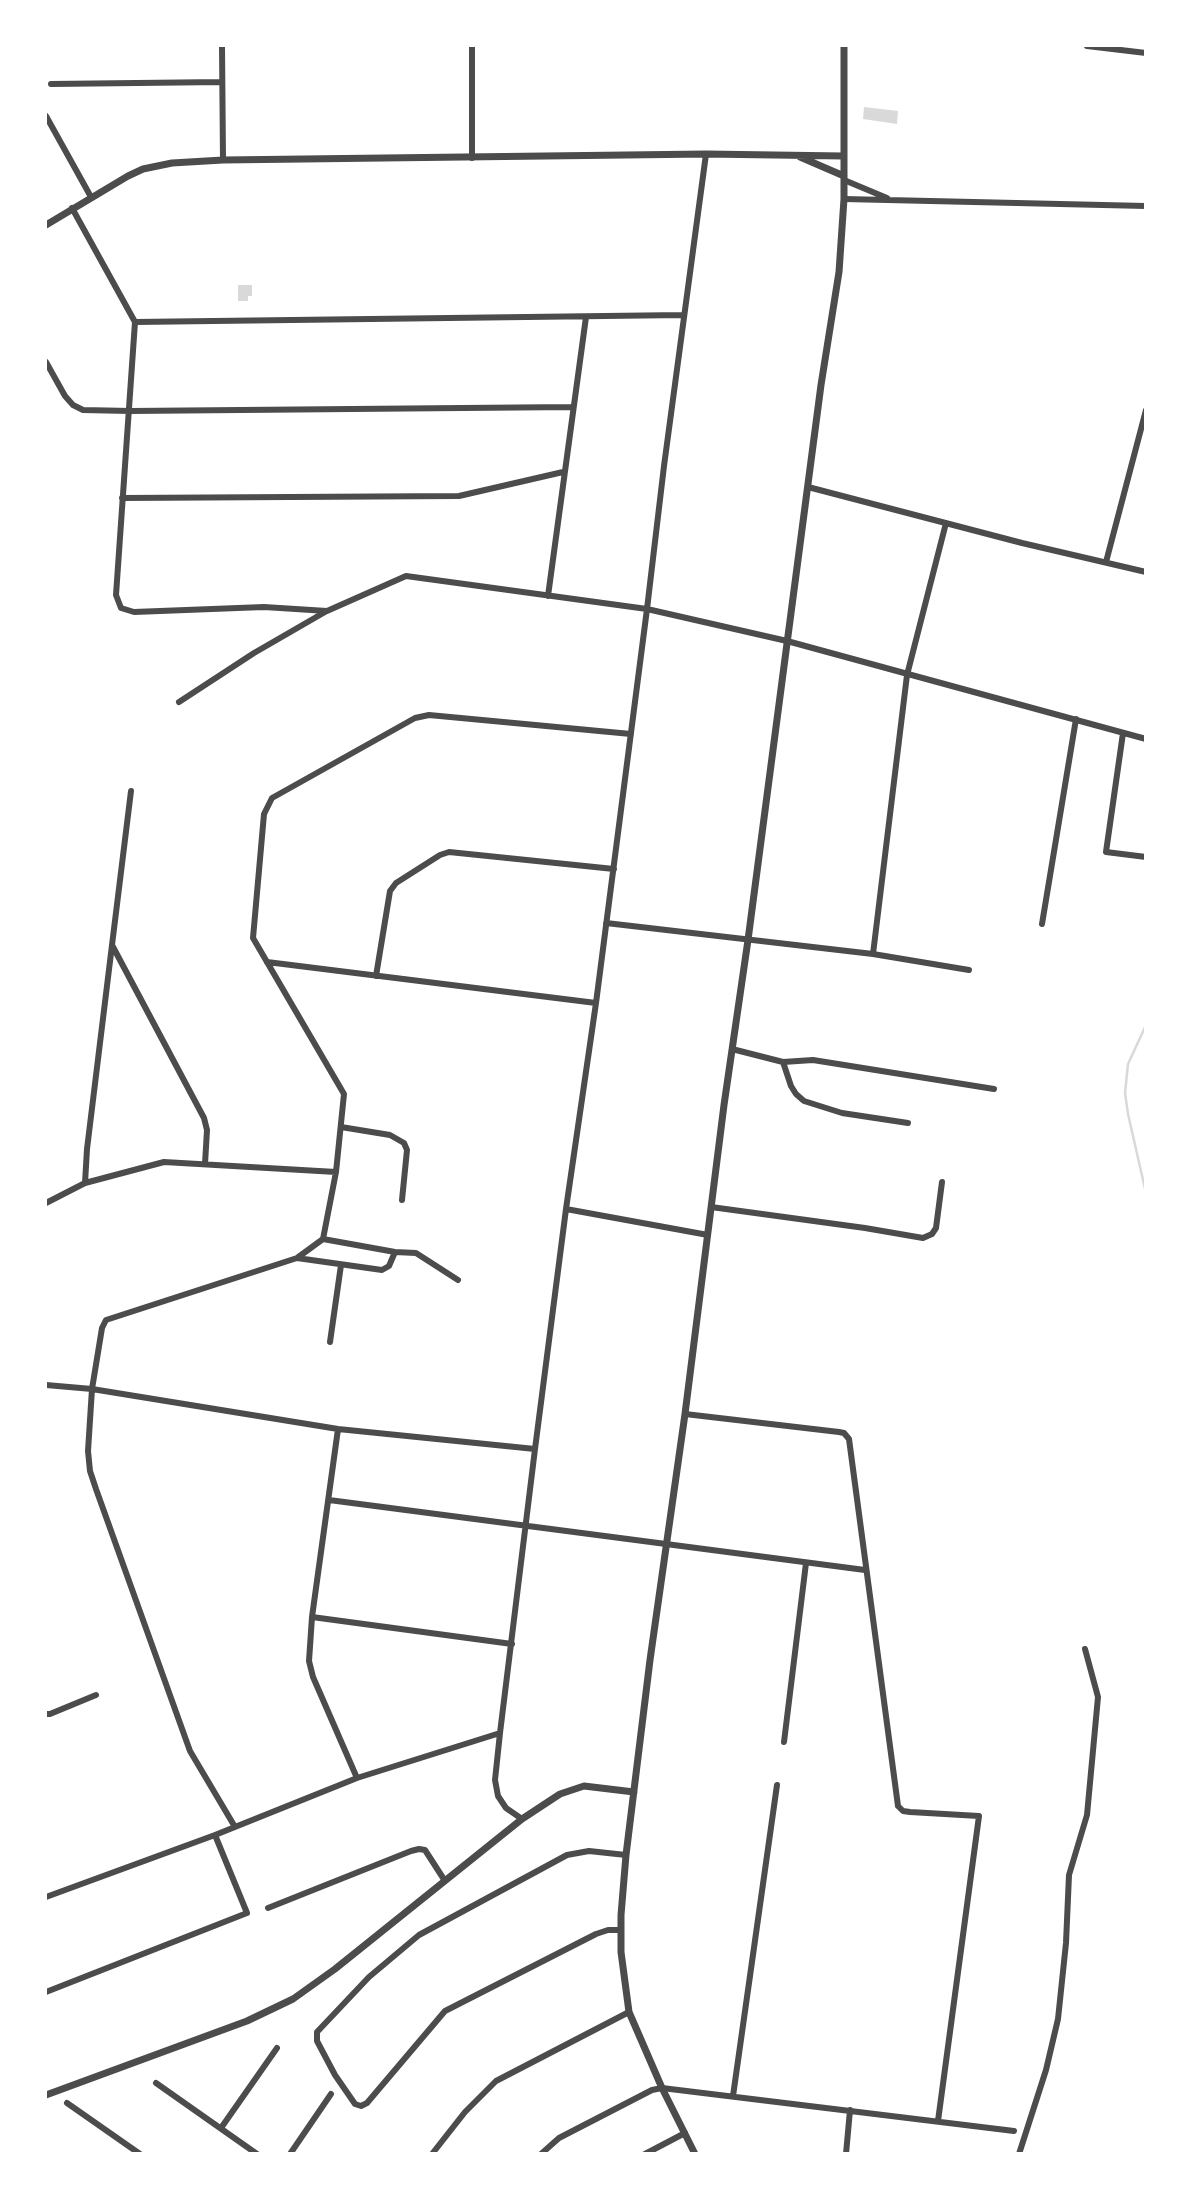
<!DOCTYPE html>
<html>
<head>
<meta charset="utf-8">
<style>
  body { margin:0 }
  #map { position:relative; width:1191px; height:2199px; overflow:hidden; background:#fff; font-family:Montserrat,sans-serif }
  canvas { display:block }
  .frame { position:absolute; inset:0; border:47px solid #fff; pointer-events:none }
</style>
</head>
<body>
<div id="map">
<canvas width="1191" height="2199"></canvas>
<div class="frame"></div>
</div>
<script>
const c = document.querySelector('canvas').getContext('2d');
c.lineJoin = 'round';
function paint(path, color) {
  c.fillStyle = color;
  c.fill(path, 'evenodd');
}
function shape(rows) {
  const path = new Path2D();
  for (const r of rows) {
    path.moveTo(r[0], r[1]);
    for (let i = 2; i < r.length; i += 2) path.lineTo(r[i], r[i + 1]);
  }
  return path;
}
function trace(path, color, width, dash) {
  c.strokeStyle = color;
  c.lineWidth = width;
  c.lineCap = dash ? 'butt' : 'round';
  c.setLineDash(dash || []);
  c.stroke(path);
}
paint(shape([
  [864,107,898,111,897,124,863,119],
  [238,285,252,285,252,296,248,296,248,301,238,301]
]), '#d9d9d9');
trace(shape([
  [1146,1025,1128,1064,1125,1093,1128,1114,1146,1193],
  [1146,1247,1146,1250]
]), '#d9d9d9', 2.5);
trace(shape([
  [222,46,223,160],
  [1087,46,1146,53],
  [51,84,222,82],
  [46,116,91,197],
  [472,158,472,46],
  [844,180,887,198],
  [844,199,1146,206],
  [72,208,135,322,683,315],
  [135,322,116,595,121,608,134,612,264,607,327,611,406,576,647,609,787,641,1146,739],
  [46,362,65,396,73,405,83,410,130,411,573,407],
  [808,487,1022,543,1146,572],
  [122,498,459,496,563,472],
  [1106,562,1146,410],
  [548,596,586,317],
  [179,702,254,653,325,612],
  [1123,733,1106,852,1146,857],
  [131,791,112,945,204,1118,207,1130,205,1164],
  [606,923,873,954,969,970],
  [1042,924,1076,719],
  [873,954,907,675,946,523],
  [267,962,596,1003],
  [376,976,390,891,396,883,440,855,449,852,614,869],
  [732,1049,783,1062,813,1060,994,1089],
  [783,1062,791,1086,796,1094,804,1101,842,1113,908,1123],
  [341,1127,390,1135,404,1143,407,1150,402,1200],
  [85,1183,87,1149,112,945],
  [46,1203,85,1183,164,1162,336,1172],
  [711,1207,865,1228,923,1238,932,1234,936,1228,942,1182],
  [566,1209,708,1235],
  [323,1239,395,1252,416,1253,458,1280],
  [297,1258,382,1270,389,1266,395,1252],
  [330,1342,341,1265],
  [46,1385,92,1389,338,1429,535,1449],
  [685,1414,839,1432,844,1433,849,1439,898,1806,903,1811,910,1812,979,1816,938,2121],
  [338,1429,312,1617,309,1661,313,1677,357,1778],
  [329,1500,865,1570],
  [312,1617,512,1644],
  [46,1714,50,1714,96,1695],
  [784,1742,806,1563],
  [522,1819,506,1808,498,1796,495,1780,500,1733,535,1449,566,1209,596,1003,647,609,664,466,706,154],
  [235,1827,190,1751,96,1489,90,1471,88,1451,92,1389,102,1328,106,1320,297,1258,323,1239,336,1172,344,1094,253,938,264,814,272,798,415,718,429,715,631,734],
  [46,1897,215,1835,357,1778,500,1733],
  [268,1908,411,1851,419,1849,425,1850,445,1881],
  [620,1930,608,1930,596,1934,445,2011,367,2103,361,2106,355,2104,335,2075,317,2041,317,2032,369,1977,419,1935,567,1855,589,1851,626,1855],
  [46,1992,247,1913,215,1835],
  [156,2083,257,2154],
  [733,2096,777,1785],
  [67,2103,140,2154],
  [221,2128,277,2048],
  [290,2154,331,2094],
  [432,2154,465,2112,496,2081,629,2012],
  [541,2154,559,2138,652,2090,662,2088,1014,2131],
  [645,2154,685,2133],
  [846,2154,850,2110],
  [1019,2154,1046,2070,1058,2019,1066,1943,1069,1875,1087,1815,1098,1697,1085,1649]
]), '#4c4c4c', 6);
trace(shape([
  [800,157,844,176],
  [46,225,128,176,143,169,172,163,223,160,706,154,843,156],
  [46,2095,247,2021,293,1999,335,1969,522,1819,560,1794,584,1786,634,1792],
  [695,2154,662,2088,629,2012,621,1952,621,1915,626,1855,650,1660,685,1414,724,1105,748,940,821,385,839,272,844,199,844,46]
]), '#4c4c4c', 7);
</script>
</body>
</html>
